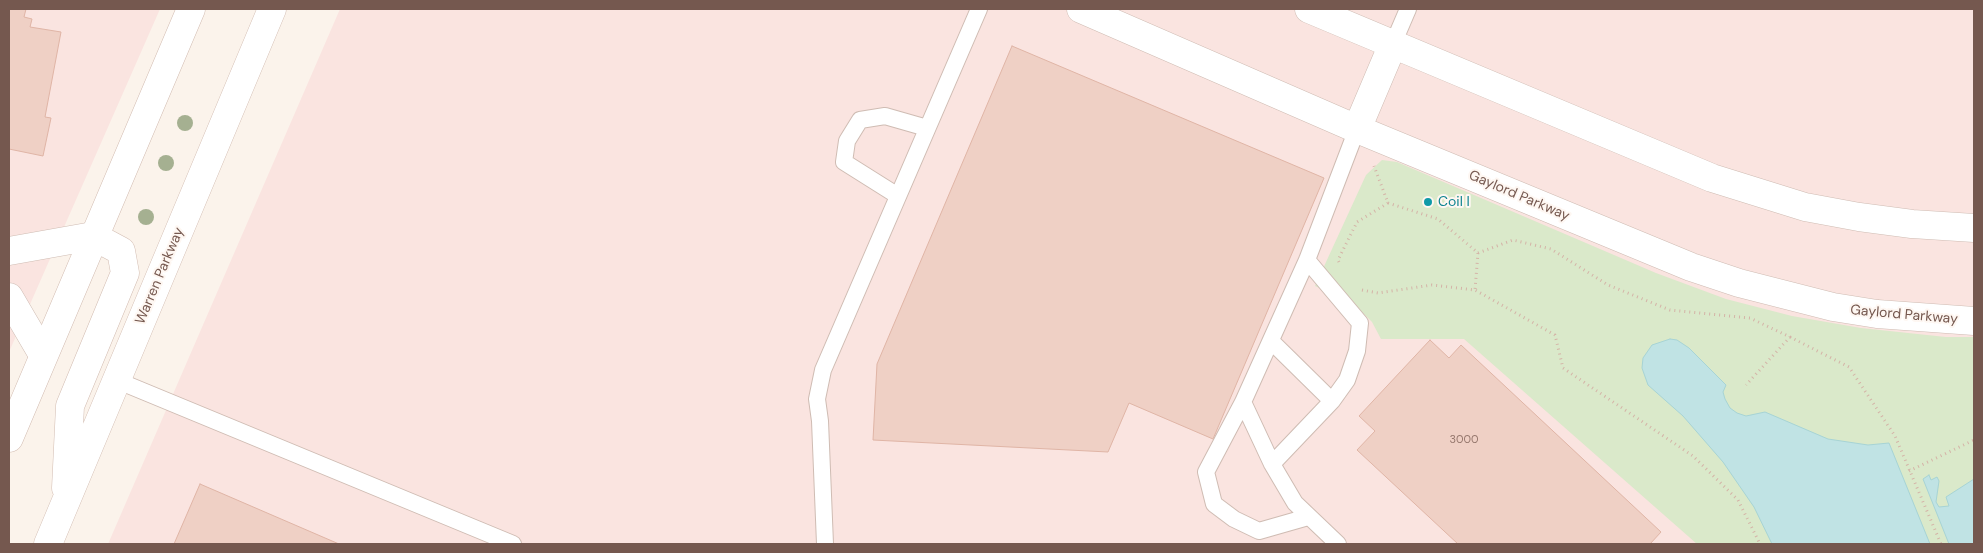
<!DOCTYPE html>
<html>
<head>
<meta charset="utf-8">
<style>
  body { margin:0 }
  #map { position:relative; width:1983px; height:553px; overflow:hidden; background:#fbf3eb; font-family:"DM Sans",sans-serif }
  canvas { display:block }
  .frame { position:absolute; inset:0; border:10px solid #75584f; pointer-events:none }
</style>
</head>
<body>
<div id="map">
<canvas width="1983" height="553"></canvas>
<div class="frame"></div>
</div>
<script>
const c = document.querySelector('canvas').getContext('2d');
c.lineJoin = 'round';
function paint(path, color) {
  c.fillStyle = color;
  c.fill(path, 'evenodd');
}
function shape(rows) {
  const path = new Path2D();
  for (const r of rows) {
    path.moveTo(r[0], r[1]);
    for (let i = 2; i < r.length; i += 2) path.lineTo(r[i], r[i + 1]);
  }
  return path;
}
function trace(path, color, width, dash) {
  c.strokeStyle = color;
  c.lineWidth = width;
  c.lineCap = dash ? 'butt' : 'round';
  c.setLineDash(dash || []);
  c.stroke(path);
}
function label(font, color, halo, rows, align = 'center') {
  c.font = font + ' "DM Sans",sans-serif';
  c.lineWidth = 4;
  c.setLineDash([]);
  c.textBaseline = 'middle';
  c.strokeStyle = halo;
  c.fillStyle = color;
  for (const [text, x, y, turn = 0] of rows) {
    c.save();
    c.translate(x, y);
    c.rotate((+turn || 0) * Math.PI / 180);
    c.textAlign = isNaN(turn) ? turn : align;
    if (halo) c.strokeText(text, 0, 0);
    c.fillText(text, 0, 0);
    c.restore();
  }
}
paint(shape([
  [9,9,160,9,9,352],
  [340,9,1974,9,1974,544,108,544]
]), '#fae4e0');
paint(shape([
  [1382,160,1397,162,1656,273,1726,299,1792,316,1861,328,1946,337,1974,337,1974,544,1697,544,1464,339,1381,339,1372,322,1353,303,1315,286,1366,175]
]), '#dae9ca');
const water = shape([
  [1670,339,1677,340,1689,348,1726,385,1723,392,1725,399,1730,408,1737,413,1746,416,1765,412,1828,439,1868,445,1889,443,1930,544,1772,544,1754,507,1723,462,1683,416,1648,385,1642,368,1643,358,1652,345,1670,339],
  [1929,475,1931,480,1937,477,1939,481,1936,502,1939,507,1949,506,1946,497,1974,479,1974,544,1949,544,1923,479,1929,475]
]);
paint(water, '#c0e3e4');
trace(water, '#a7d4d5', 1);
const building = shape([
  [9,9,26,9,24,17,32,19,30,27,61,32,45,117,51,118,43,156,9,149,9,9],
  [1012,46,1324,178,1213,439,1129,403,1108,452,873,440,877,364,1012,46],
  [1430,340,1449,358,1461,345,1661,532,1650,544,1458,544,1357,450,1375,431,1359,416,1430,340],
  [200,484,339,544,174,544,200,484]
]);
paint(building, '#efd0c5');
trace(building, '#e0b5a6', 1);
const service = shape([
  [1393,44,1408,9],
  [898,196,844,162,847,141,860,120,885,116,927,128],
  [1271,341,1332,401],
  [116,380,513,544],
  [1243,402,1272,464,1295,503,1338,544],
  [1272,464,1332,401,1347,380,1357,351,1360,323,1307,260],
  [1308,517,1259,531,1234,519,1214,504,1206,472,1243,402,1307,260,1357,129],
  [825,544,820,421,817,399,823,370,979,9]
]);
const minor = shape([
  [9,251,93,236],
  [9,297,43,355]
]);
const tertiary = shape([
  [1081,9,1357,129,1691,267,1739,283,1833,307,1877,314,1974,321],
  [1309,9,1712,178,1805,207,1859,217,1912,224,1974,228],
  [1357,129,1393,44]
]);
const secondary = shape([
  [9,438,191,9],
  [66,488,70,406,125,273,121,251,93,236],
  [48,544,272,9]
]);
trace(service, '#cfbcb3', 18);
trace(minor, '#cfbcb3', 29);
trace(tertiary, '#cfbcb3', 29);
trace(secondary, '#d2bcb1', 29);
trace(shape([
  [1388,203,1438,219,1478,253,1475,290],
  [1478,253,1513,240,1551,249,1608,285,1670,310,1750,318,1790,337,1746,385],
  [1339,262,1338,260,1357,222,1388,203,1374,166],
  [1362,290,1378,293,1432,285,1475,290,1555,335,1563,368,1693,456,1738,500,1760,544],
  [1790,337,1849,367,1895,436,1941,544],
  [1909,471,1974,440]
]), '#d4b3a7', 3, [1, 4]);
trace(service, '#fff', 16);
trace(minor, '#fff', 28);
trace(tertiary, '#fff', 28);
trace(secondary, '#fff', 28);
c.fillStyle = '#a5b091';
for (const [x, y] of [
  [185,123],
  [166,163],
  [146,217]
]) {
  c.beginPath();
  c.arc(x, y, 8, 0, 2 * Math.PI);
  c.fill();
}
for (const [x, y, r, color] of [
  [1428,202,5,"#0f9aa8"]
]) {
  const dot = new Path2D();
  dot.arc(x, y, r, 0, 2 * Math.PI);
  c.fillStyle = color;
  c.fill(dot);
  trace(dot, '#fef7f2', 2);
}
label('11px', '#94766c', null, [
  ["3000",1464,440]
]);
label('14px', '#75584f', '#fef7f2', [
  ["Gaylord Parkway",1519,196,23],
  ["Warren Parkway",160,276,-67],
  ["Gaylord Parkway",1904,315,5]
]);
label('14px', '#0d838f', '#fef7f2', [
  ["Coil I",1438,202]
], 'left');
</script>
</body>
</html>
